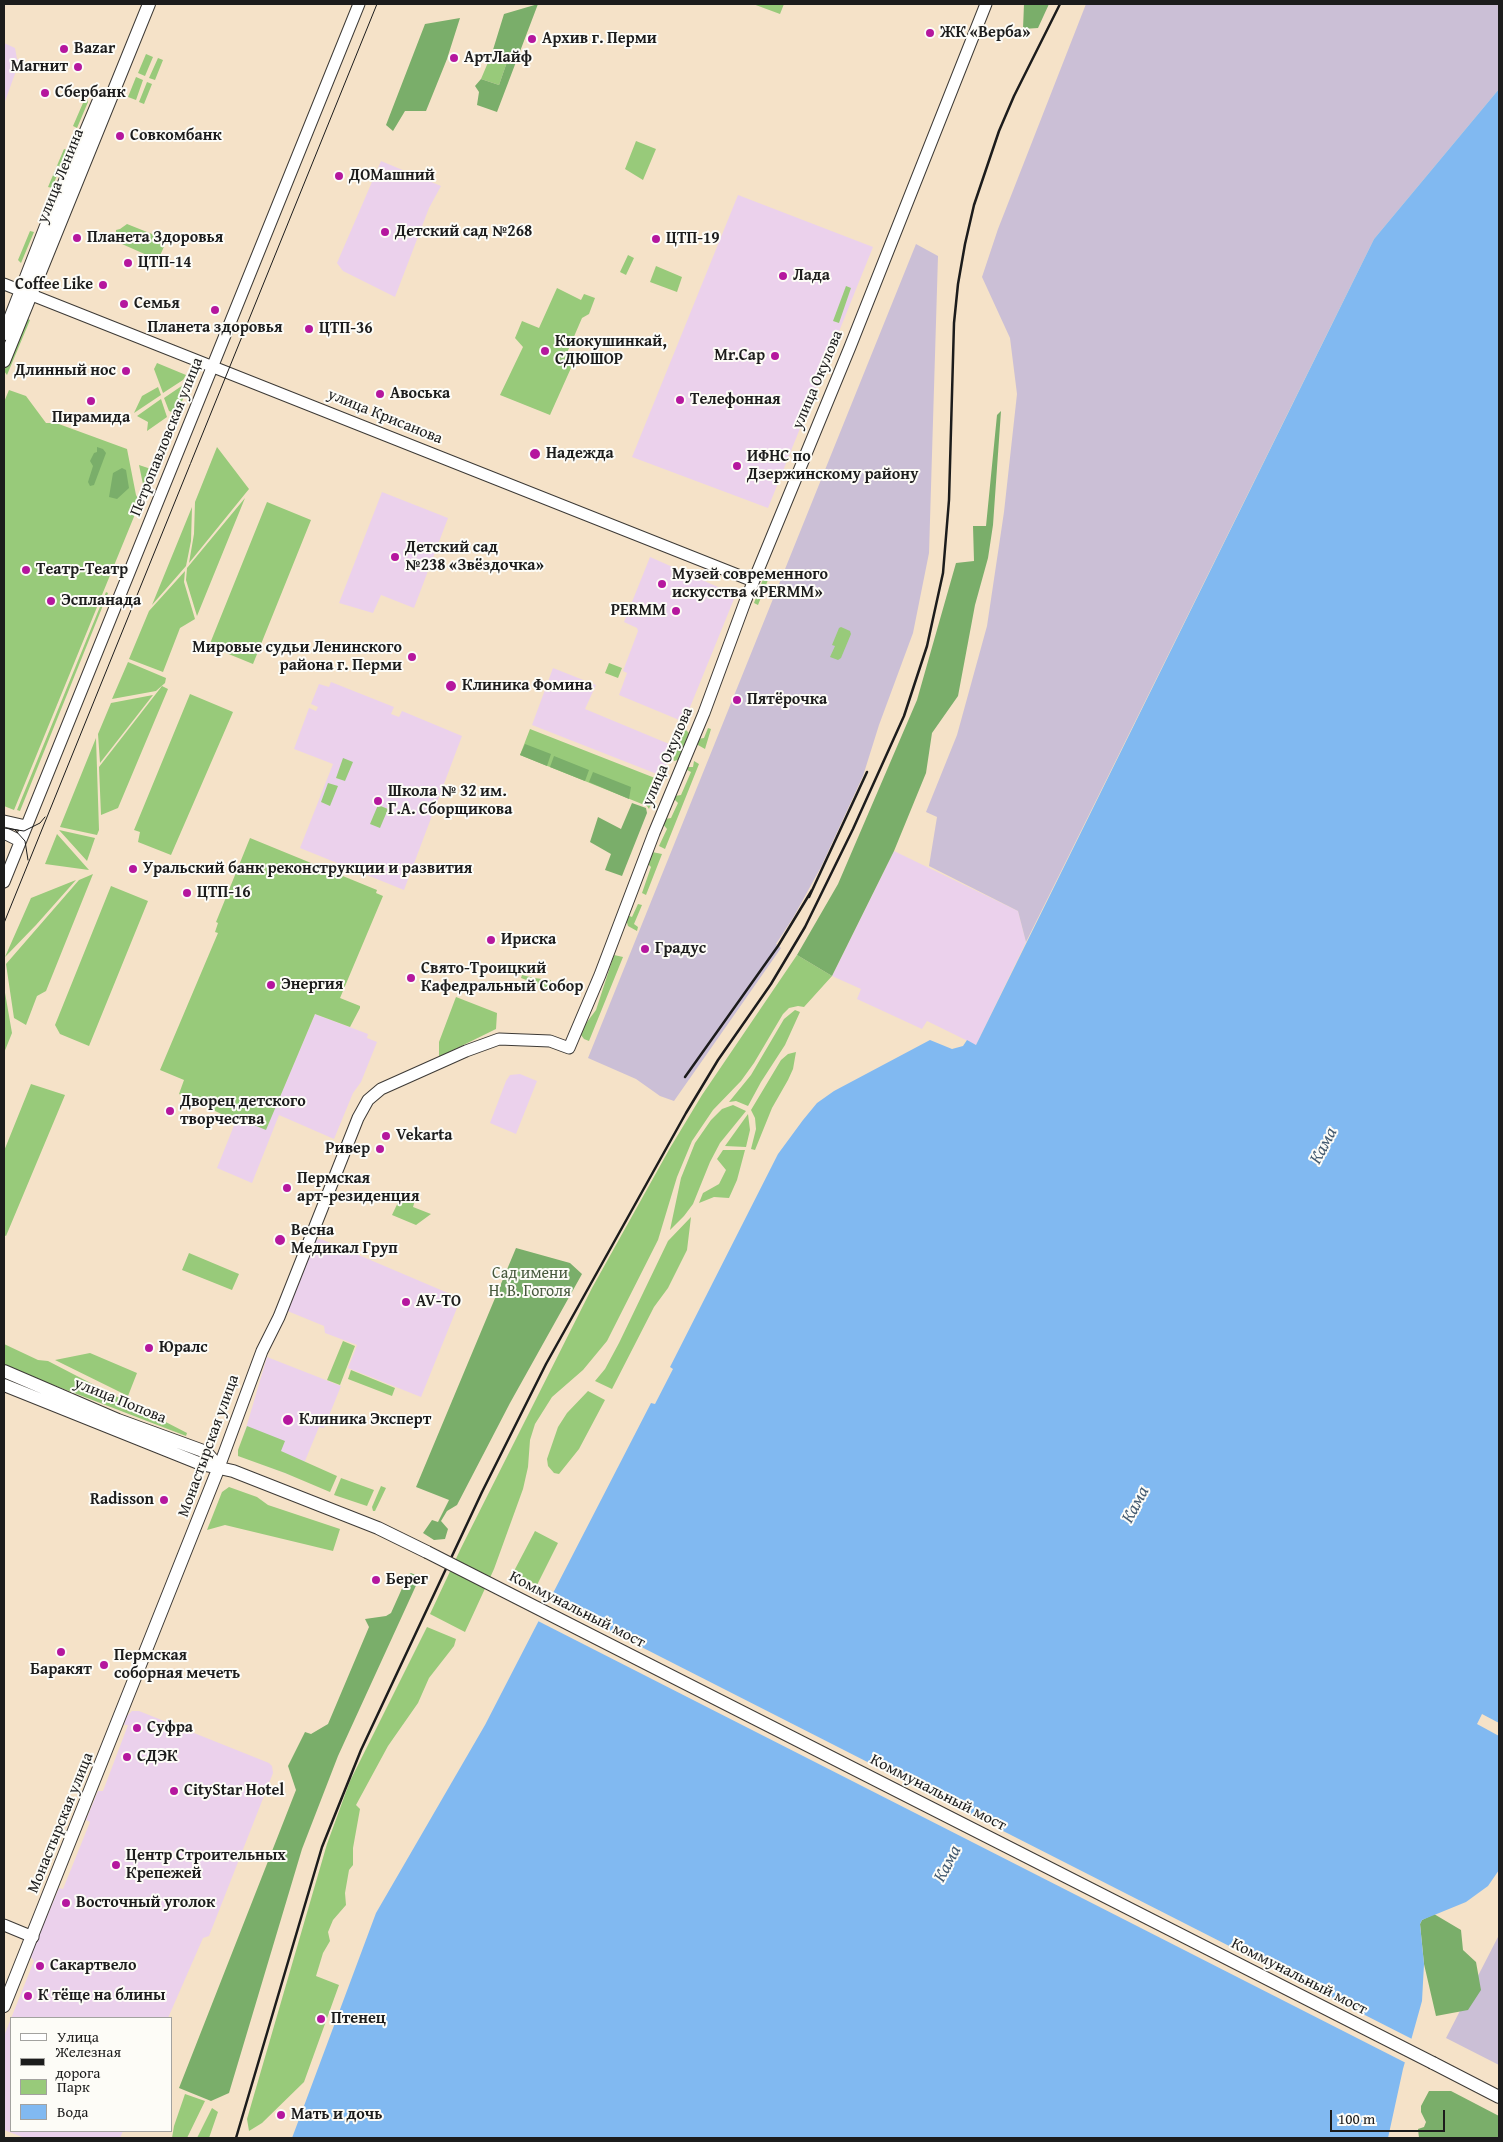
<!DOCTYPE html>
<html>
<head>
<meta charset="utf-8">
<style>
  body { margin:0 }
  #map { position:relative; width:1503px; height:2142px; overflow:hidden; background:#f5e2c8; font-family:"Gentium Book Plus",serif }
  canvas { display:block }
  .frame { position:absolute; inset:0; border:5px solid #1c1c1c; pointer-events:none }
  .legend { position:absolute; left:10px; top:2017px; width:162px; height:115px; box-sizing:border-box; background:#fdfcf7; border:1px solid #a3a29f; margin:0; padding:6px 9px; list-style:none; font-size:15px; color:#1c1c1c }
  .legend li { display:flex; align-items:center; gap:10px; height:25px }
  .legend b { width:25px; border:1px solid #a3a29f }
  .scale { position:absolute; left:1330px; top:2110px; width:115px; height:22px; box-sizing:border-box; border:2px solid #1c1c1c; border-top:0; padding-left:6px; font-size:15px; line-height:18px; white-space:nowrap; color:#1c1c1c; -webkit-text-stroke:4px #fdfcf7; paint-order:stroke }
</style>
</head>
<body>
<div id="map">
<canvas width="1503" height="2142"></canvas>
<div class="frame"></div>
<ul class="legend">
<li><b style="height:6px;background:#fff"></b>Улица</li>
<li><b style="height:6px;background:#1c1c1c"></b>Железная дорога</li>
<li><b style="height:14px;background:#98ca7a"></b>Парк</li>
<li><b style="height:14px;background:#81b9f1"></b>Вода</li>
</ul>
<div class="scale">100 m</div>
</div>
<script>
const c = document.querySelector('canvas').getContext('2d');
c.lineJoin = 'round';
function paint(path, color) {
  c.fillStyle = color;
  c.fill(path, 'evenodd');
}
function shape(rows) {
  const path = new Path2D();
  for (const r of rows) {
    path.moveTo(r[0], r[1]);
    for (let i = 2; i < r.length; i += 2) path.lineTo(r[i], r[i + 1]);
  }
  return path;
}
function trace(path, color, width, dash) {
  c.strokeStyle = color;
  c.lineWidth = width;
  c.lineCap = dash ? 'butt' : 'round';
  c.setLineDash(dash || []);
  c.stroke(path);
}
function label(font, color, halo, rows, align = 'center') {
  c.font = font + ' "Gentium Book Plus",serif';
  c.lineWidth = 4;
  c.setLineDash([]);
  c.textBaseline = 'middle';
  c.strokeStyle = halo;
  c.fillStyle = color;
  for (const [text, x, y, turn = 0] of rows) {
    c.save();
    c.translate(x, y);
    c.rotate((+turn || 0) * Math.PI / 180);
    c.textAlign = isNaN(turn) ? turn : align;
    if (halo) c.strokeText(text, 0, 0);
    c.fillText(text, 0, 0);
    c.restore();
  }
}
paint(shape([
  [4,43,15,48,17,59,20,60,4,104],
  [381,161,441,186,429,208,395,297,343,271,337,263],
  [738,195,873,247,768,508,632,457],
  [382,492,448,518,414,608,381,595,373,613,339,603],
  [650,557,727,591,734,599,684,722,619,695,627,673,623,671,638,631,637,628,624,622],
  [553,668,596,685,585,709,674,746,662,776,532,725],
  [331,682,394,707,391,714,399,717,402,711,462,736,404,890,300,848,333,764,294,749,309,708,316,711,318,707,311,704,319,684,329,687],
  [894,851,1018,911,1026,942,976,1045,927,1021,922,1029,857,999,861,989,832,976],
  [315,1014,368,1034,367,1038,377,1042,361,1082,353,1093,334,1139,279,1115,252,1183,217,1168,237,1118,266,1129],
  [520,1074,537,1081,516,1134,490,1123,506,1081,510,1075],
  [321,1239,455,1296,457,1299,459,1303,421,1397,348,1368,357,1345,325,1333,324,1326,285,1310,314,1240],
  [267,1357,341,1386,324,1428,319,1427,298,1478,238,1455],
  [132,1711,139,1711,269,1763,272,1766,273,1773,209,1936,203,1938,168,2018,11,2018,11,2131,123,2131,120,2138,25,2138,4,2130,4,2036,34,1961,30,1956,59,1888,63,1889,90,1822,86,1820,98,1791,103,1791,128,1725,124,1725,127,1716]
]), '#ebd1ec');
paint(shape([
  [1086,4,1499,4,1499,89,1374,239,1026,942,1018,911,929,866,937,817,926,812,957,735,987,626,1004,512,1017,394,1010,338,982,277,998,229],
  [916,244,938,256,929,553,913,633,879,725,863,776,821,867,793,918,776,944,781,948,674,1101,660,1096,636,1079,588,1058],
  [1499,1935,1499,2065,1446,2038]
]), '#cbbfd6');
paint(shape([
  [753,4,784,4,780,14],
  [492,53,508,59,499,85,481,79],
  [146,54,153,57,145,76,138,73],
  [158,58,163,60,155,80,149,78],
  [136,77,143,80,136,100,128,97],
  [147,82,152,84,144,104,139,102],
  [86,96,88,102,77,128,73,126],
  [636,141,656,149,643,180,625,169],
  [64,149,67,150,52,188,48,187],
  [127,224,167,240,158,260,122,244,124,239,116,232,116,230,120,229],
  [30,231,34,232,21,263,18,260],
  [628,255,634,258,626,275,620,272],
  [656,266,682,277,677,292,650,282],
  [846,286,851,288,839,323,833,321],
  [557,288,581,300,584,294,595,298,589,314,582,318,566,355,571,368,550,415,500,395,523,347,515,338,522,321,539,328],
  [26,318,30,320,7,375,4,371],
  [157,363,186,375,183,380,163,393,154,369],
  [186,383,189,384,177,414,169,411,164,398],
  [158,387,161,395,134,413,142,396],
  [9,390,26,396,46,423,56,423,127,449,136,495,140,502,14,810,4,806,4,402],
  [161,399,167,417,147,431,148,422,137,416],
  [217,447,249,489,189,563,194,534,195,502],
  [139,465,154,470,145,494],
  [245,498,197,616,186,580,187,568],
  [267,502,311,520,253,664,209,646],
  [192,507,191,541,186,566,152,605],
  [185,571,184,582,195,619,180,628,163,672,129,659,149,611],
  [763,579,768,580,758,605,754,603],
  [106,592,108,593,20,811,17,810],
  [841,627,850,631,851,634,841,658,838,660,830,657,835,646,832,645,839,628],
  [128,662,166,678,165,683,156,691,112,699],
  [609,663,622,668,618,678,605,673],
  [162,686,168,689,118,808,101,815,99,767],
  [190,694,233,712,171,855,138,842,140,832,134,830],
  [153,695,100,763,98,734,111,703],
  [708,728,711,729,705,749,698,745,698,739,704,738],
  [530,729,660,780,649,809,647,806,520,755],
  [685,729,689,733,678,760,674,761,673,759],
  [96,738,99,830,97,835,60,827],
  [343,758,353,762,345,781,336,778],
  [694,761,699,764,665,849,659,846,667,829,662,823,665,819,671,818,678,803,674,799,675,796,681,795,691,772,687,770,688,767,693,767],
  [328,783,338,786,330,806,321,802],
  [378,805,388,809,380,828,370,824],
  [59,830,95,838,87,861],
  [57,834,89,870,45,864],
  [250,838,377,890,376,893,383,896,340,998,360,1006,360,1008,350,1027,315,1014,266,1130,237,1118,232,1119,179,1094,184,1080,160,1070,218,933,215,932,218,923,216,922],
  [652,852,662,854,646,895,642,893,651,867,647,863],
  [93,874,46,991,37,996,26,1025,14,1018,6,964,79,880],
  [76,880,36,925,5,957,31,898],
  [111,886,148,901,89,1046,60,1034,55,1025],
  [638,904,642,905,634,924,638,927,637,931,628,926,626,919,627,915,632,917],
  [614,955,623,957,589,1041,584,1039,581,1035,584,1026,596,1010],
  [797,955,832,976,804,1007,798,1006,789,1008,783,1014,754,1063,741,1081,713,1110,692,1141,677,1177,658,1240,607,1341,583,1370,552,1397,535,1424,530,1440,528,1467,523,1489,494,1569,465,1632,430,1614,461,1548,592,1288,670,1148,702,1095],
  [522,975,534,978,551,980,548,988,521,978],
  [4,987,12,1033,4,1053],
  [456,997,497,1013,496,1029,439,1057,439,1042],
  [795,1010,800,1012,785,1045,761,1082,748,1106,736,1101,729,1102,751,1075,784,1019],
  [796,1052,793,1069,788,1080,772,1108,755,1150,751,1149,756,1129,755,1118,751,1110,781,1060,788,1054],
  [31,1084,65,1095,6,1236,4,1235,4,1151],
  [733,1105,746,1111,720,1143,710,1162,693,1204,684,1216,670,1230,681,1178,695,1143,711,1120,722,1109],
  [748,1114,750,1130,746,1147,725,1146],
  [723,1150,745,1150,737,1180,729,1198,714,1197,699,1203,703,1193,719,1184,726,1170,717,1159],
  [403,1192,416,1197,413,1207,431,1214,416,1225,392,1215],
  [691,1217,687,1250,668,1288,654,1307,612,1389,595,1381,605,1369,619,1343,668,1241],
  [189,1253,239,1274,232,1290,182,1270],
  [343,1341,355,1346,340,1385,327,1380],
  [4,1344,38,1360,48,1361,187,1433,186,1436,4,1366],
  [90,1353,137,1373,128,1396,55,1360],
  [351,1370,395,1388,392,1396,348,1379],
  [588,1391,605,1400,579,1449,559,1474,554,1473,548,1466,547,1459,558,1427,567,1413],
  [247,1426,285,1441,281,1451,337,1476,330,1492,285,1473,238,1456,238,1450],
  [341,1478,374,1490,367,1506,334,1495],
  [381,1486,386,1488,375,1511,373,1511,372,1507],
  [229,1487,257,1497,268,1505,340,1529,333,1551,225,1525,207,1530,222,1492],
  [535,1531,558,1543,537,1585,513,1573],
  [427,1627,456,1639,454,1646,429,1678,418,1703,388,1746,356,1805,360,1809,353,1848,353,1865,349,1870,345,1893,346,1905,333,1920,328,1932,330,1941,323,1953,316,1976,339,1985,304,2082,262,2123,249,2131,247,2119,327,1844,350,1781],
  [185,2094,205,2101,187,2138,172,2138,174,2126],
  [212,2108,218,2112,209,2138,197,2138]
]), '#98ca7a');
paint(shape([
  [538,4,497,112,477,105,479,92,475,86,481,79,499,85,508,59,492,53,504,14],
  [1024,4,1049,4,1038,28,1023,29],
  [460,18,447,59,426,111,405,111,393,131,386,125,425,24],
  [1001,411,993,525,988,558,975,605,958,696,932,733,926,773,894,851,832,976,797,955,838,884,917,700,956,563,974,561,973,526,986,526,997,415],
  [97,447,103,449,106,453,94,485,90,486,88,482,93,466,90,461,94,453,97,452],
  [122,468,126,470,129,488,117,499,109,497,113,473],
  [525,744,551,754,547,766,520,755],
  [554,756,589,770,585,781,550,767],
  [593,772,631,787,629,799,589,782],
  [632,803,646,808,647,813,622,876,605,870,611,854,590,842,598,817,621,829],
  [516,1248,570,1263,582,1274,510,1403,457,1505,447,1511,441,1521,448,1529,445,1539,434,1540,423,1533,432,1520,438,1522,449,1500,416,1487],
  [411,1573,418,1576,419,1579,338,1756,302,1849,229,2093,211,2101,179,2088,296,1790,288,1766,305,1732,311,1734,328,1724,369,1627,365,1619,386,1616,391,1613,408,1575],
  [1434,1914,1461,1930,1463,1950,1476,1962,1481,1990,1468,2010,1436,2016,1424,1964,1420,1924,1422,1920],
  [1429,2091,1451,2091,1499,2116,1499,2138,1419,2138,1418,2129,1424,2127,1426,2122,1421,2112,1421,2106]
]), '#7aae6a');
paint(shape([
  [1499,89,1499,1870,1488,1886,1466,1902,1422,1920,1420,1924,1424,1964,1422,2001,1403,2069,1388,2138,292,2138,376,1913,485,1725,651,1403,655,1404,673,1369,670,1367,778,1154,803,1120,817,1103,834,1091,930,1040,952,1049,963,1046,967,1040,976,1045,1374,239]
]), '#81b9f1');
paint(shape([
  [547,1599,1414,2040,1408,2064,536,1620],
  [1482,1714,1499,1723,1499,1736,1477,1724]
]), '#f5e2c8');
const secondary = shape([
  [4,284,753,581],
  [4,821,26,826],
  [4,833,20,841],
  [4,882,359,4],
  [219,1467,262,1351,279,1317,358,1118,368,1100,381,1089,466,1051,499,1039,550,1041,569,1048,600,975,654,833,704,713,745,602,850,347,986,4],
  [4,1925,33,1937]
]);
const primary = shape([
  [4,334,46,226,99,100],
  [4,361,149,4],
  [4,1371,118,1420,206,1452,219,1467],
  [4,1385,201,1464,233,1471,378,1528,427,1552],
  [4,2006,219,1467],
  [1433,2063,1499,2097]
]);
trace(secondary, '#3d3a36', 13);
trace(primary, '#3d3a36', 14);
trace(secondary, '#fff', 11);
trace(primary, '#fff', 12);
trace(shape([
  [4,828,24,831,40,823,45,817],
  [15,830,25,841,28,860],
  [4,923,377,4]
]), '#1c1c1c', 1);
trace(shape([
  [809,897,867,772],
  [685,1077,778,946,812,890],
  [236,2138,322,1847,361,1750,482,1492,546,1364,686,1113,718,1060,771,984,805,927,853,829,904,716,927,646,943,573,949,500,954,323,958,284,965,244,974,205,999,131,1014,96,1060,4]
]), '#1c1c1c', 2.5);
const primaryBridge = shape([
  [427,1552,1433,2063]
]);
trace(primaryBridge, '#3d3a36', 14, []);
trace(primaryBridge, '#fff', 12);
for (const [x, y, r, color] of [
  [930,33,5,"#b5179e"],
  [532,39,5,"#b5179e"],
  [64,49,5,"#b5179e"],
  [454,58,5,"#b5179e"],
  [78,67,5,"#b5179e"],
  [45,93,5,"#b5179e"],
  [120,136,5,"#b5179e"],
  [339,176,5,"#b5179e"],
  [385,232,5,"#b5179e"],
  [77,238,5,"#b5179e"],
  [656,239,5,"#b5179e"],
  [128,263,5,"#b5179e"],
  [783,276,5,"#b5179e"],
  [103,285,5,"#b5179e"],
  [124,304,5,"#b5179e"],
  [215,310,5,"#b5179e"],
  [309,329,5,"#b5179e"],
  [545,351,5,"#b5179e"],
  [775,356,5,"#b5179e"],
  [126,371,5,"#b5179e"],
  [380,394,5,"#b5179e"],
  [680,400,5,"#b5179e"],
  [91,401,5,"#b5179e"],
  [535,454,6,"#b5179e"],
  [737,466,5,"#b5179e"],
  [395,557,5,"#b5179e"],
  [26,570,5,"#b5179e"],
  [662,584,5,"#b5179e"],
  [51,601,5,"#b5179e"],
  [676,611,5,"#b5179e"],
  [412,657,5,"#b5179e"],
  [451,686,6,"#b5179e"],
  [737,700,5,"#b5179e"],
  [378,801,5,"#b5179e"],
  [133,869,5,"#b5179e"],
  [187,893,5,"#b5179e"],
  [491,940,5,"#b5179e"],
  [645,949,5,"#b5179e"],
  [411,978,5,"#b5179e"],
  [271,985,5,"#b5179e"],
  [170,1111,5,"#b5179e"],
  [386,1136,5,"#b5179e"],
  [380,1149,5,"#b5179e"],
  [287,1188,5,"#b5179e"],
  [280,1240,6,"#b5179e"],
  [406,1302,5,"#b5179e"],
  [149,1348,5,"#b5179e"],
  [288,1420,6,"#b5179e"],
  [164,1500,5,"#b5179e"],
  [376,1580,5,"#b5179e"],
  [61,1652,5,"#b5179e"],
  [104,1665,5,"#b5179e"],
  [137,1728,5,"#b5179e"],
  [127,1757,5,"#b5179e"],
  [174,1791,5,"#b5179e"],
  [116,1865,5,"#b5179e"],
  [66,1903,5,"#b5179e"],
  [40,1966,5,"#b5179e"],
  [28,1996,5,"#b5179e"],
  [321,2019,5,"#b5179e"],
  [281,2115,5,"#b5179e"]
]) {
  const dot = new Path2D();
  dot.arc(x, y, r, 0, 2 * Math.PI);
  c.fillStyle = color;
  c.fill(dot);
  trace(dot, '#fdfcf7', 2);
}
label('bold 16px', '#1c1c1c', '#fdfcf7', [
  ["ЖК «Верба»",940,33],
  ["Архив г. Перми",542,39],
  ["Bazar",74,49],
  ["АртЛайф",464,58],
  ["Магнит",68,67,"right"],
  ["Сбербанк",55,93],
  ["Совкомбанк",130,136],
  ["ДОМашний",349,176],
  ["Детский сад №268",395,232],
  ["Планета Здоровья",87,238],
  ["ЦТП-19",666,239],
  ["ЦТП-14",138,263],
  ["Лада",793,276],
  ["Coffee Like",93,285,"right"],
  ["Семья",134,304],
  ["Планета здоровья",215,328,"center"],
  ["ЦТП-36",319,329],
  ["Киокушинкай,",555,342],
  ["СДЮШОР",555,360],
  ["Mr.Cap",765,356,"right"],
  ["Длинный нос",116,371,"right"],
  ["Авоська",390,394],
  ["Телефонная",690,400],
  ["Пирамида",91,418,"center"],
  ["Надежда",546,454],
  ["ИФНС по",747,457],
  ["Дзержинскому району",747,475],
  ["Детский сад",405,548],
  ["№238 «Звёздочка»",405,566],
  ["Театр-Театр",36,570],
  ["Музей современного",672,575],
  ["искусства «PERMM»",672,593],
  ["Эспланада",61,601],
  ["PERMM",666,611,"right"],
  ["Мировые судьи Ленинского",402,648,"right"],
  ["района г. Перми",402,666,"right"],
  ["Клиника Фомина",462,686],
  ["Пятёрочка",747,700],
  ["Школа № 32 им.",388,792],
  ["Г.А. Сборщикова",388,810],
  ["Уральский банк реконструкции и развития",143,869],
  ["ЦТП-16",197,893],
  ["Ириска",501,940],
  ["Градус",655,949],
  ["Свято-Троицкий",421,969],
  ["Кафедральный Собор",421,987],
  ["Энергия",281,985],
  ["Дворец детского",180,1102],
  ["творчества",180,1120],
  ["Vekarta",396,1136],
  ["Ривер",370,1149,"right"],
  ["Пермская",297,1179],
  ["арт-резиденция",297,1197],
  ["Весна",291,1231],
  ["Медикал Груп",291,1249],
  ["AV-TO",416,1302],
  ["Юралс",159,1348],
  ["Клиника Эксперт",299,1420],
  ["Radisson",154,1500,"right"],
  ["Берег",386,1580],
  ["Пермская",114,1656],
  ["соборная мечеть",114,1674],
  ["Баракят",61,1670,"center"],
  ["Суфра",147,1728],
  ["СДЭК",137,1757],
  ["CityStar Hotel",184,1791],
  ["Центр Строительных",126,1856],
  ["Крепежей",126,1874],
  ["Восточный уголок",76,1903],
  ["Сакартвело",50,1966],
  ["К тёще на блины",38,1996],
  ["Птенец",331,2019],
  ["Мать и дочь",291,2115]
], 'left');
label('16px', '#1c1c1c', '#fdfcf7', [
  ["улица Ленина",61,176,-68],
  ["улица Окулова",818,380,-67],
  ["улица Крисанова",385,417,22],
  ["Петропавловская улица",167,437,-68],
  ["улица Окулова",668,757,-67],
  ["улица Попова",120,1401,22],
  ["Монастырская улица",209,1446,-70],
  ["Коммунальный мост",577,1610,27],
  ["Коммунальный мост",938,1793,27],
  ["Монастырская улица",61,1823,-68],
  ["Коммунальный мост",1299,1977,27]
]);
label('16px', '#47593d', '#fdfcf7', [
  ["Сад имени",530,1274],
  ["Н. В. Гоголя",530,1292]
]);
label('italic 18px', '#445b71', '#fdfcf7', [
  ["Кама",1324,1146,-62],
  ["Кама",1136,1505,-62],
  ["Кама",948,1864,-62]
]);
</script>
</body>
</html>
